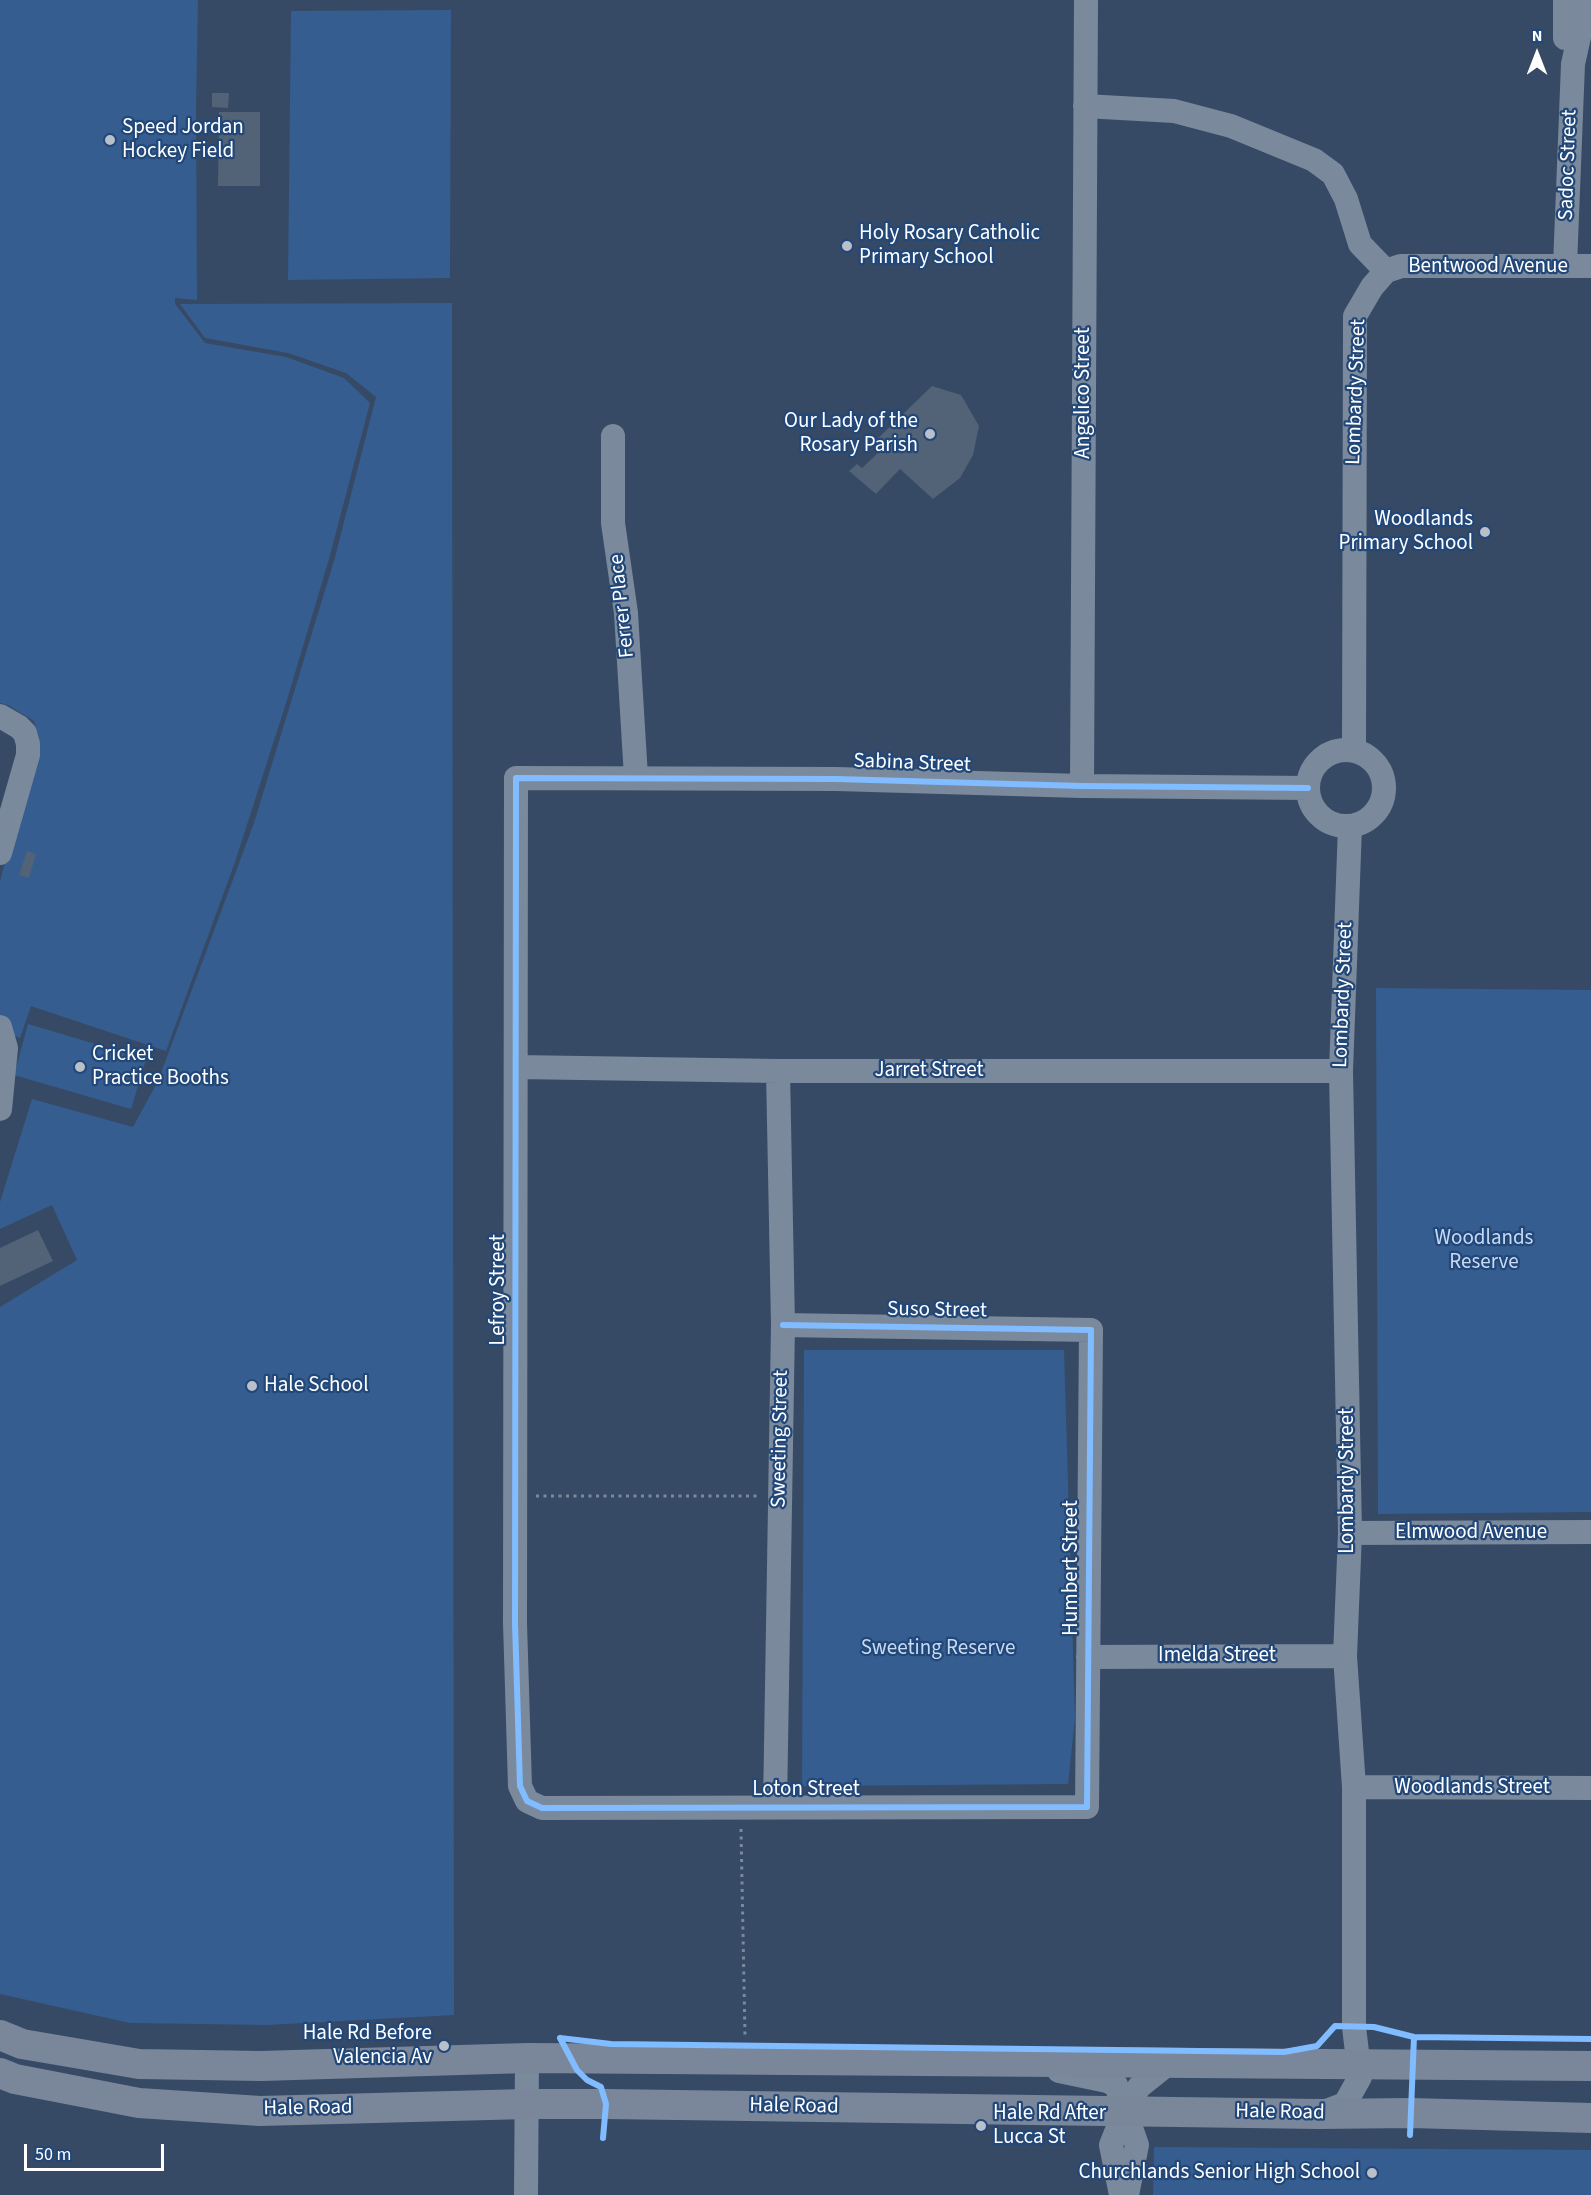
<!DOCTYPE html>
<html>
<head>
<meta charset="utf-8">
<style>
  body { margin:0 }
  #map { position:relative; width:1591px; height:2195px; overflow:hidden; background:#364a65; font-family:"Source Sans 3",sans-serif }
  canvas { display:block }
  .north { position:absolute; left:1507px; top:24px; width:60px; height:60px; -webkit-text-stroke:4px #224779; paint-order:stroke; rotate:0deg; font-size:16px; font-weight:700; line-height:24px; text-align:center; color:#fff }
  .north::after { content:''; display:block; margin:auto; width:21px; height:27px; background:#fff; clip-path:polygon(50% 0,100% 100%,50% 72%,0 100%) }
  .scale { position:absolute; left:24px; top:2144px; width:140px; height:27px; box-sizing:border-box; border:3px solid #fff; border-top:0; padding-left:8px; font-size:18px; line-height:21px; white-space:nowrap; color:#fff; -webkit-text-stroke:4px #224779; paint-order:stroke }
</style>
</head>
<body>
<div id="map">
<canvas width="1591" height="2195"></canvas>
<div class="north">N</div>
<div class="scale">50 m</div>
</div>
<script>
const c = document.querySelector('canvas').getContext('2d');
c.lineJoin = 'round';
function paint(path, color) {
  c.fillStyle = color;
  c.fill(path, 'evenodd');
}
function shape(rows) {
  const path = new Path2D();
  for (const r of rows) {
    if (r.length === 3) {
      path.moveTo(r[0] + r[2], r[1]);
      path.arc(r[0], r[1], r[2], 0, 2 * Math.PI);
      continue;
    }
    path.moveTo(r[0], r[1]);
    for (let i = 2; i < r.length; i += 2) path.lineTo(r[i], r[i + 1]);
  }
  return path;
}
function trace(path, color, width, dash) {
  c.strokeStyle = color;
  c.lineWidth = width;
  c.lineCap = dash ? 'butt' : 'round';
  c.setLineDash(dash || []);
  c.stroke(path);
}
function label(font, color, halo, rows, align = 'center') {
  c.font = font + ' "Source Sans 3",sans-serif';
  c.lineWidth = 4.5;
  c.setLineDash([]);
  c.textBaseline = 'middle';
  c.strokeStyle = halo;
  c.fillStyle = color;
  for (const [text, x, y, turn = 0] of rows) {
    c.save();
    c.translate(x, y);
    c.rotate((+turn || 0) * Math.PI / 180);
    c.textAlign = isNaN(turn) ? turn : align;
    if (halo) c.strokeText(text, 0, 0);
    c.fillText(text, 0, 0);
    c.restore();
  }
}
paint(shape([
  [0,0,198,0,196,108,197,300,175,298,175,304,205,343,286,357,344,378,370,403,329,559,287,700,235,862,166,1051,31,1006,20,1038,8,1033,0,1016,0,881,39,738,34,721,8,705,0,703],
  [451,10,450,278,288,280,291,11],
  [452,303,454,2015,267,2025,130,2023,0,1994,0,1307,77,1260,52,1205,0,1229,0,1202,32,1099,133,1127,158,1081,254,823,334,561,376,397,346,373,288,353,205,338,180,304],
  [1376,988,1591,990,1591,1512,1378,1514],
  [28,1024,146,1059,131,1109,14,1075],
  [804,1350,1064,1350,1075,1718,1068,1784,802,1786],
  [1154,2147,1591,2150,1591,2195,1153,2195]
]), '#355d90');
paint(shape([
  [212,93,229,93,228,108,212,107],
  [219,112,260,112,260,186,218,186],
  [932,386,961,395,979,426,973,455,960,478,933,499,900,469,876,494,849,471,857,464,862,468,881,450,873,443],
  [27,851,36,854,29,878,19,875],
  [38,1230,53,1261,0,1286,0,1248]
]), '#526277');
trace(shape([
  [536,1496,760,1496],
  [741,1829,745,2036]
]), '#7a8a9c', 3, [3, 4.5]);
trace(shape([
  [1565,0,1565,38],
  [1085,106,1174,111,1231,126,1314,160,1333,174,1346,199,1360,244,1386,271],
  [1565,266,1573,64,1579,37,1582,0],
  [613,436,613,523,626,613,636,777],
  [0,716,19,727,25,733,28,744,28,755,0,853],
  [1346,788,38],
  [1354,751,1355,316,1372,287,1386,271,1401,266,1591,266],
  [1082,786,1086,0],
  [0,1027,6,1048,0,1109],
  [517,1067,778,1071,1341,1071],
  [783,1325,1091,1330,1087,1807,542,1808,527,1801,520,1786,515,1623,516,778,836,779,1082,786,1308,788],
  [1350,1533,1591,1532],
  [1088,1657,1345,1656],
  [1354,1787,1591,1788],
  [775,1806,783,1325,778,1071],
  [1059,2071,1107,2081,1116,2085,1137,2145,1127,2195],
  [1321,2113,1345,2104,1360,2077,1354,2027,1354,1787,1345,1656,1350,1533,1341,1071,1350,826],
  [526,2195,527,2058],
  [1121,2195,1111,2145,1125,2110,1139,2087,1169,2063]
]), '#7a8a9c', 24);
trace(shape([
  [0,2035,22,2044,139,2064,261,2066,527,2058,1591,2066],
  [0,2073,15,2079,139,2103,260,2111,527,2104,606,2104,1319,2114,1411,2113,1591,2118]
]), '#7a879b', 30);
trace(shape([
  [783,1325,1091,1330,1087,1807,542,1808,527,1801,520,1786,515,1623,516,778,836,779,1082,786,1308,788],
  [560,2038,611,2044,1284,2052,1317,2046,1335,2026,1374,2027,1414,2037,1591,2039],
  [560,2038,577,2070,587,2080,601,2087,606,2104,603,2138],
  [1410,2135,1414,2037]
]), '#80bcff', 6);
for (const [x, y, r, color] of [
  [110,140,6,"#b9c0c9"],
  [847,246,6,"#b9c0c9"],
  [930,434,6,"#b9c0c9"],
  [1485,532,6,"#b9c0c9"],
  [80,1067,6,"#b9c0c9"],
  [252,1386,6,"#b9c0c9"],
  [444,2046,6,"#b9c0c9"],
  [981,2126,6,"#b9c0c9"],
  [1372,2173,6,"#b9c0c9"]
]) {
  const dot = new Path2D();
  dot.arc(x, y, r, 0, 2 * Math.PI);
  c.fillStyle = color;
  c.fill(dot);
  trace(dot, '#224779', 2);
}
label('21px', '#fff', '#224779', [
  ["Speed Jordan",122,128],
  ["Hockey Field",122,152],
  ["Holy Rosary Catholic",859,234],
  ["Primary School",859,258],
  ["Our Lady of the",918,422,"right"],
  ["Rosary Parish",918,446,"right"],
  ["Woodlands",1473,520,"right"],
  ["Primary School",1473,544,"right"],
  ["Cricket",92,1055],
  ["Practice Booths",92,1079],
  ["Hale School",264,1386],
  ["Hale Rd Before",432,2034,"right"],
  ["Valencia Av",432,2058,"right"],
  ["Hale Rd After",993,2114],
  ["Lucca St",993,2138],
  ["Churchlands Senior High School",1360,2173,"right"]
], 'left');
label('21px', '#fff', '#224779', [
  ["Sadoc Street",1569,165,-88],
  ["Bentwood Avenue",1488,267],
  ["Lombardy Street",1357,392,-88],
  ["Angelico Street",1084,393,-90],
  ["Ferrer Place",623,606,-96],
  ["Sabina Street",912,764,2],
  ["Lombardy Street",1344,995,-88],
  ["Jarret Street",929,1071],
  ["Lefroy Street",499,1290,-90],
  ["Suso Street",937,1311,1],
  ["Sweeting Street",781,1439,-89],
  ["Lombardy Street",1348,1481,-90],
  ["Elmwood Avenue",1471,1533],
  ["Humbert Street",1072,1568,-90],
  ["Imelda Street",1217,1656],
  ["Woodlands Street",1472,1788],
  ["Loton Street",806,1790],
  ["Hale Road",794,2107,1],
  ["Hale Road",308,2109,-1],
  ["Hale Road",1280,2113,1]
]);
label('21px', '#c7daf4', '#224779', [
  ["Woodlands",1484,1239],
  ["Reserve",1484,1263],
  ["Sweeting Reserve",938,1649]
]);
</script>
</body>
</html>
